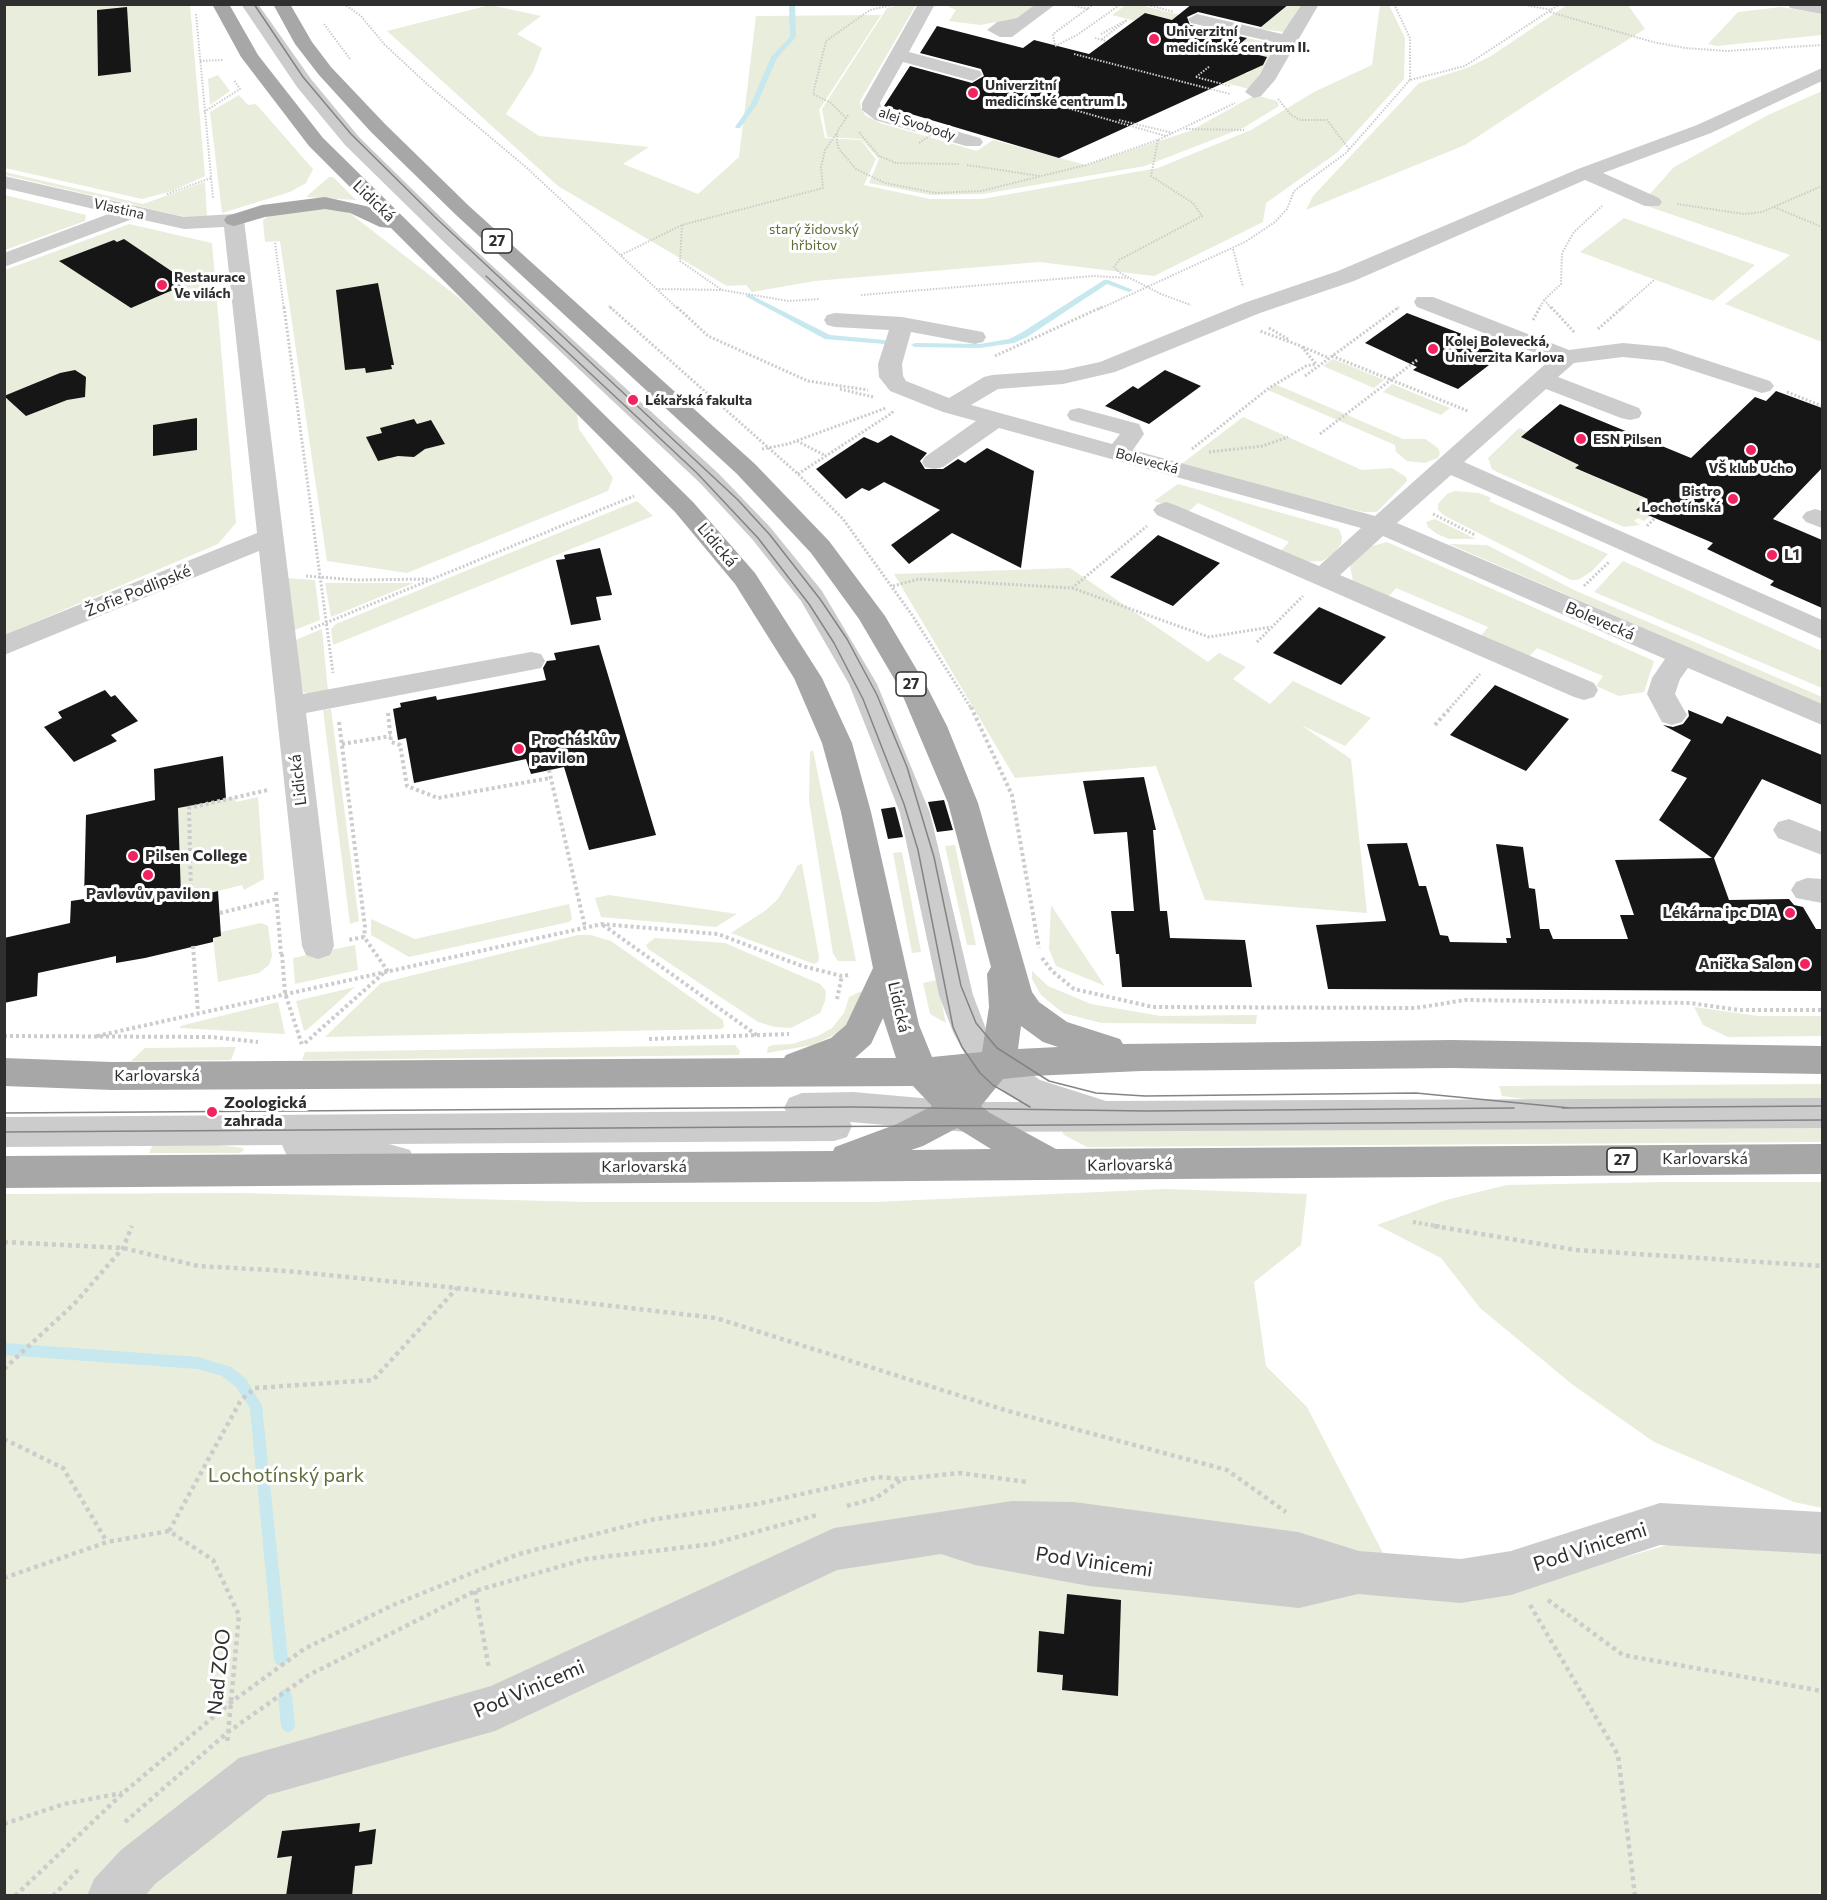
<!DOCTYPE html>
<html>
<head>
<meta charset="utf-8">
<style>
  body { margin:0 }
  #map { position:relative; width:1827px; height:1900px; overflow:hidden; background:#fff; font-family:Commissioner,sans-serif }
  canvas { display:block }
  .frame { position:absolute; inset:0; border:6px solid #2f2f2f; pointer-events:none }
</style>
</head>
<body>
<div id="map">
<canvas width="1827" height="1900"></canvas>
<div class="frame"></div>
</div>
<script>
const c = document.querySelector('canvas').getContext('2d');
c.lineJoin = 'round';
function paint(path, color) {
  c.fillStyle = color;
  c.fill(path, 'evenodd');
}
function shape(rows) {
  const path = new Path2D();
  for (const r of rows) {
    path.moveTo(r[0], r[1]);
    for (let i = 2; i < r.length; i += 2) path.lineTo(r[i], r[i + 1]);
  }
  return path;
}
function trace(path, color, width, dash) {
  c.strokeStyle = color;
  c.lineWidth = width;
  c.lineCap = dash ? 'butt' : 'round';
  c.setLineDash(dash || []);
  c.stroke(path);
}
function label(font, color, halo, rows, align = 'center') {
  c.font = font + ' Commissioner,sans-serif';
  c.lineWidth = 6;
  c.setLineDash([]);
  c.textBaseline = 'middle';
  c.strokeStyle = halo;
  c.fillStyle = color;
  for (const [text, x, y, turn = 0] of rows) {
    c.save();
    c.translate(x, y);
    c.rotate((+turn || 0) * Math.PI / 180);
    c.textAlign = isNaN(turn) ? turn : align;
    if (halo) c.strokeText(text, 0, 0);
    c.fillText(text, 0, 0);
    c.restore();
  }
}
paint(shape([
  [905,4,916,5,860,101,861,108,865,115,880,123,977,151,993,140,1086,165,1190,131,1255,95,1277,101,1279,106,1243,128,1145,166,983,194,931,195,869,183,879,159,861,139,827,137,822,109,887,8],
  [1127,4,1140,5,1180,15,1173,20,1145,13,1135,21,1112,15],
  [5,5,190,5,205,176,172,191,142,199,5,168],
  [490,5,541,16,517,34,542,48,533,72,506,114,539,136,649,147,623,164,698,194,739,157,756,16,881,15,819,110,825,138,861,140,876,159,864,185,930,199,982,199,1158,168,1251,130,1314,92,1372,65,1380,5,1389,5,1405,38,1404,79,1338,152,1266,203,1263,222,1154,276,1039,262,815,281,752,292,746,285,727,286,558,186,387,31],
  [945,5,1038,5,1018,18,980,25,949,21,956,10],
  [1278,5,1308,5,1285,32,1259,29,1282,10],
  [1567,5,1628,5,1645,29,1573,74,1465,145,1306,210,1313,196,1419,83,1467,68,1491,56],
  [1781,7,1822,14,1822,35,1717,46,1708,44,1738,12],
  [1234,35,1279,45,1249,89,1198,76,1211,65,1247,74,1267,57,1220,45],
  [218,75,230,91,210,105,208,79],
  [1822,91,1822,342,1725,304,1790,255,1641,204,1674,167,1768,115],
  [239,95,248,105,256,104,313,169,306,183,290,192,222,213,210,112],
  [5,172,143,204,205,182,207,217,185,217,5,175],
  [329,177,333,177,356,200,306,197],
  [5,195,86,215,85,221,5,250],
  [309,207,340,209,351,214,463,301,577,414,579,429,613,478,608,491,407,573,327,561,280,241,265,242,264,233,263,220,272,214],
  [1624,218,1755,265,1713,301,1580,252],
  [129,224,212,243,236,523,218,544,5,635,5,270],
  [1333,359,1384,380,1374,388,1323,366],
  [1275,384,1403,439,1425,439,1438,448,1440,453,1438,458,1425,463,1407,461,1396,452,1395,445,1268,390],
  [1392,384,1450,408,1441,415,1383,392],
  [1243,417,1362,470,1392,468,1406,477,1407,481,1377,512,1363,512,1180,465],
  [1519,428,1528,432,1522,437,1545,447,1543,449,1568,460,1574,455,1585,459,1576,469,1626,490,1636,481,1658,490,1650,516,1644,521,1638,518,1634,521,1640,525,1624,527,1499,473,1492,469,1488,458],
  [1178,484,1339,529,1342,537,1341,544,1334,554,1322,561,1303,562,1280,552,1289,542,1198,503,1187,513,1154,501],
  [1455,491,1479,493,1491,498,1489,501,1608,554,1592,571,1578,580,1571,580,1445,516,1438,510,1438,504,1447,494],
  [637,501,653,516,333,645,331,629,336,624],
  [1435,519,1476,539,1449,539,1437,534,1428,527,1426,522],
  [1387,542,1654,661,1644,692,1619,696,1596,686,1603,676,1537,648,1528,658,1480,637,1488,627,1396,588,1388,597,1353,581,1350,565,1369,547],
  [1449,544,1487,545,1574,590,1822,697,1822,705],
  [1623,561,1822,651,1822,688,1594,592],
  [1070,568,1208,662,1219,653,1246,667,1233,679,1270,704,1293,681,1371,718,1345,746,1301,725,1351,759,1367,913,1205,900,1156,766,1015,778,894,574],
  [285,578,315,580,320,620,292,631],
  [325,583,414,583,331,617],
  [322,629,328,691,309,694,303,692,293,641],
  [331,709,359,921,350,924,323,710],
  [813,750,856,961,838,961,833,954,809,800,810,752],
  [234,797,236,802,258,797,264,879,244,890,242,885,210,893,209,889,181,895,178,807],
  [955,845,976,945,967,945,945,846],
  [902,852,921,952,912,953,893,853],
  [802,864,819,957,818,962,814,964,731,933,766,910,778,899,798,865],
  [609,895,737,914,716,927,601,917,595,898],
  [569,904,572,919,569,922,409,957,371,935,371,919,415,939],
  [1051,905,1105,986,1056,966,1049,949],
  [261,923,268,926,272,956,269,965,259,973,218,982,213,938,221,936,221,932],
  [578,935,591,935,611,941,723,1020,724,1027,721,1029,325,1037,381,983],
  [655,938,725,943,820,984,826,991,825,1001,820,1013,791,1028,775,1027,758,1022,648,949,646,945],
  [355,945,358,970,295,984,293,958],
  [1032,971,1048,986,1091,1004,1161,1016,1257,1015,1256,1024,1101,1023,1063,1013,1041,995,1032,979],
  [937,980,946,1023,930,1014,923,983],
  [355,987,308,1029,304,1031,296,1001],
  [861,991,861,1003,842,1031,813,1045,767,1053,768,1047,773,1045,792,1044,818,1036,832,1028,844,1013,849,997],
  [278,1002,285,1034,180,1028,180,1026],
  [1694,1007,1758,1016,1822,1016,1822,1036,1728,1037,1703,1025],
  [735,1045,740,1051,739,1055,302,1060,305,1052],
  [236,1047,231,1060,131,1061,145,1048],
  [1822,1084,1822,1101,1560,1104,1502,1096,1499,1086],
  [1822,1126,1822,1142,1087,1147,1064,1135,1061,1129],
  [156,1137,243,1148,244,1150,240,1153,149,1153],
  [1664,1182,1822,1182,1822,1508,1794,1502,1654,1442,1573,1385,1480,1308,1441,1258,1377,1225,1446,1200,1507,1185],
  [1166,1189,1307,1194,1301,1245,1254,1282,1266,1366,1307,1407,1395,1576,1461,1581,1471,1602,1671,1544,1822,1553,1822,1895,5,1895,4,1194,241,1193,588,1202,873,1202]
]), '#e9eddb');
paint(shape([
  [789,4,795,4,796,37,777,58,757,104,740,128,736,128,735,127,751,104,771,57,790,37,789,4],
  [1104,280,1108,280,1133,290,1129,292,1107,284,1027,337,1014,343,980,348,915,347,911,345,915,343,980,344,1009,339,1021,333,1104,280],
  [749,294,830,335,884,340,888,342,884,344,825,339,747,297,745,296,749,294],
  [4,1343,198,1357,231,1367,246,1379,262,1406,288,1659,286,1664,281,1666,276,1664,274,1659,250,1408,236,1387,222,1376,198,1369,4,1355,4,1343],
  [285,1689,290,1691,292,1696,295,1725,293,1730,288,1732,283,1730,281,1725,278,1696,280,1691,285,1689]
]), '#c6e8ee');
paint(shape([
  [1192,4,1289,4,1261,27,1198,12,1187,17,1190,25,1247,38,1234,49,1267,57,1263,65,1059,158,884,106,910,66,972,83,984,76,981,69,920,53,937,26,1023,48,1034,40,1089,54,1145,13,1172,20],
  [127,7,131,72,98,76,97,10],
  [124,239,189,283,131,308,59,261,114,240,117,242],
  [378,283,394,365,391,365,392,369,366,373,365,368,345,370,336,290],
  [1407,313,1462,334,1460,336,1502,355,1458,389,1413,370,1417,367,1365,343],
  [75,370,86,377,85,397,67,400,26,416,4,396,60,373],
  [1165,370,1201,386,1149,424,1105,406,1133,386,1138,389],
  [1776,391,1822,408,1822,468,1773,519,1822,540,1822,608,1770,585,1774,581,1707,549,1713,543,1636,510,1648,499,1575,468,1579,465,1521,437,1560,404,1691,458,1755,397,1766,401],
  [197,418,197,450,153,456,153,425],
  [414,419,417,424,431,420,445,444,425,449,414,457,398,456,378,461,366,437,382,433,380,428],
  [891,435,927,453,920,461,925,469,943,469,958,459,965,463,987,448,1034,471,1021,568,952,533,909,564,891,545,940,510,884,482,869,491,862,488,846,499,816,469,864,437,878,443],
  [1158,535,1220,563,1173,606,1110,577],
  [600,548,612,595,596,597,601,620,571,625,556,560,565,559,564,555],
  [1319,607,1386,637,1341,685,1273,653],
  [599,645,656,835,589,850,564,767,531,774,526,759,414,783,406,738,398,740,393,709,401,707,400,703,436,696,437,700,546,680,543,668,547,661,556,660,554,653],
  [1495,685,1569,719,1526,771,1450,735],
  [105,690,111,697,115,695,138,721,111,735,117,741,74,762,44,727,62,718,58,712],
  [1688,710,1722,724,1727,716,1822,755,1822,805,1762,779,1714,858,1729,900,1789,899,1794,905,1803,907,1816,929,1822,929,1822,991,1328,989,1316,925,1386,921,1367,844,1407,843,1419,886,1426,886,1440,935,1448,936,1450,942,1507,943,1506,938,1511,938,1496,844,1523,847,1529,888,1535,889,1540,929,1549,929,1553,939,1628,939,1620,915,1634,915,1615,860,1712,858,1659,820,1687,778,1671,771,1691,740,1663,725,1673,727,1683,724,1689,716],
  [223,756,226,799,178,808,181,895,210,889,210,893,218,891,221,936,213,938,213,942,145,958,116,963,116,956,38,973,37,996,4,1003,4,938,70,923,71,901,84,899,86,815,155,800,154,769],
  [1144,777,1156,830,1153,830,1160,911,1167,911,1170,938,1245,940,1252,987,1122,987,1119,954,1116,954,1111,911,1134,911,1127,832,1094,834,1083,781],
  [944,800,953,830,937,832,928,802],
  [895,807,903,837,888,839,881,809],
  [1067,1594,1121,1600,1118,1696,1062,1690,1063,1675,1037,1672,1039,1631,1064,1634],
  [360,1823,359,1832,376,1829,372,1864,355,1866,352,1896,286,1896,292,1856,277,1858,282,1831]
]), '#161616');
trace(shape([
  [344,4,361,16,384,44,428,85,527,168,678,309],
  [1094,4,1053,34,1055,46,1077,35,1121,4],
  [1145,4,1174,12],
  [1394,4,1410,38,1410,80],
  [1519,4,1552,10],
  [1072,5,1088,9],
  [1550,12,1653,42,1685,48,1727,51,1822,45],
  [196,14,213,198],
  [324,24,350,59],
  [1101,34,1127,20,1101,40],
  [1095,38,1106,41],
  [1074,54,1230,94],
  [200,61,223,60],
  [1196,77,1230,86],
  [1196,77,1210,66],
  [1278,99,1291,115,1300,120,1327,120,1349,149],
  [1043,101,1166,136],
  [204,112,240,89,234,80],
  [848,115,837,132,837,142,839,149,856,169,885,183,936,193,981,191,1086,165,1158,140,1235,103],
  [846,118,831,103,813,94,826,41,870,10,896,4],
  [1119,120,1173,133],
  [1186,129,1244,130],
  [859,132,879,156,896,163,959,164],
  [1158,140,1151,176,1193,203,1202,216,1119,260,1114,267,1120,273,1161,294,1191,305],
  [967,165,1040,176],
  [167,194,211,178],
  [1677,204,1744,214,1762,212,1822,186],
  [1774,207,1822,227],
  [682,225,680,261,722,290,789,301,820,299],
  [275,243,284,309],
  [1233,249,1243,287],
  [621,255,682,225,823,188,821,167,825,150,837,133],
  [656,289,721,290],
  [861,295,1094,276,1128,278],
  [1544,300,1552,309],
  [609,306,612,309],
  [1099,309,1245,242,1275,222,1287,209,1294,191,1346,153,1410,80,1465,66,1560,4],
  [1397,309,1399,307],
  [1539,309,1544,300,1561,284,1562,253,1574,232,1602,206],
  [1621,309,1654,280]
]), '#ccc', 2, [1.5, 1.5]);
trace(shape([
  [284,307,333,673],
  [610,307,798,474,843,519,912,615,971,708],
  [677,307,708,336,808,381,868,390],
  [1551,307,1575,333],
  [1533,320,1540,307],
  [1269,328,1288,339],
  [1598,329,1623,307],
  [1303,347,1329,358],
  [995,356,1102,307],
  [1332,356,1468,411],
  [1305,376,1399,307],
  [840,389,873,397],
  [1787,392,1822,406],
  [1320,434,1417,360],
  [797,441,826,456],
  [762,449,788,444,886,408],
  [1192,449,1269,388,1306,366,1316,364,1301,346,1260,331],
  [1209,452,1263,446,1288,437],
  [798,474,892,413,893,409],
  [1433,514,1475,535],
  [1647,526,1655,518],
  [306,576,357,580,430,579],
  [893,586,919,579,1072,588,1147,526],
  [1584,586,1609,562],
  [1072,588,1209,637,1271,627],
  [311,629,634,496],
  [1257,642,1303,596],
  [1450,708,1480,674]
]), '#ccc', 3, [2, 2]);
trace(shape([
  [971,707,1012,795,1039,948],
  [388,713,391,742,400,745,407,786,438,798,550,778],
  [339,722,365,927,364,937],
  [1435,725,1451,707],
  [342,744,391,736],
  [549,770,585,927],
  [276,892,281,954],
  [191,893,189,808,268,790],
  [220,913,277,899],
  [603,925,758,1036],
  [193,946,198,1012],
  [282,954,285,993,302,1045],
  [1042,958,1052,971,1074,989,1153,1007,1416,1008,1465,1000,1690,1003,1739,1010,1822,1010],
  [837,999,842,976],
  [4,1036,211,1037,258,1042],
  [97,1036,602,924,718,934,802,966,842,976,850,975],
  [649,1039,789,1034],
  [305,1043,387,970,364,937,348,940],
  [1413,1222,1443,1227]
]), '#ccc', 4, [3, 3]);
trace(shape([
  [1434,1226,1576,1250,1822,1266],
  [4,1242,123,1248,198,1266,287,1271,457,1288,716,1318,1008,1411,1227,1470,1286,1512],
  [4,1369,75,1303,123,1248,132,1226],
  [4,1439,63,1468,107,1542],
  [847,1506,876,1498,901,1480],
  [169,1531,241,1400,255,1388,373,1380,457,1288],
  [4,1578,107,1542,169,1531,213,1560,239,1615,227,1745],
  [475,1591,489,1669],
  [1548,1600,1623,1655,1822,1691],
  [1530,1605,1618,1755,1635,1896],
  [125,1822,228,1732,309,1675,475,1591,586,1559,712,1544,817,1515],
  [4,1824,64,1804,122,1793],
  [15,1896,123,1793,230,1703,304,1649,393,1605,519,1554,650,1520,757,1504,878,1477,902,1479,960,1473,1027,1482],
  [53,1896,78,1870]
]), '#ccc', 4.5, [4, 4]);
paint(shape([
  [241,4,258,4,311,79,359,137,462,238,718,473,770,527,822,591,877,684,930,813,973,995,986,1029,997,1049,1040,1080,1106,1101,1822,1098,1822,1128,967,1132,850,1122,852,1126,847,1137,834,1141,389,1144,410,1150,415,1161,410,1172,397,1176,300,1160,287,1156,282,1145,4,1147,4,1117,786,1111,784,1108,789,1098,802,1093,853,1092,967,1102,1020,1102,973,1069,953,1032,939,995,900,813,849,684,801,601,752,539,700,483,448,246,345,145,297,87,241,4],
  [918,4,935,4,909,52,980,71,982,75,973,81,903,62,880,103,881,107,889,112,980,138,983,142,980,146,966,146,875,120,862,110,862,103,918,4],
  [1036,4,1056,4,1012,37,1000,37,987,30,997,22,1017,18,1036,4],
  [1302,4,1319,4,1275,80,1261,96,1254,98,1245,92,1260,74,1277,43,1191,23,1188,19,1197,14,1282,34,1302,4],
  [1788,4,1822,4,1822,14,1790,8,1788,4],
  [1822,68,1822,81,1711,133,1603,173,1659,198,1662,202,1659,206,1645,206,1585,180,1354,281,1260,313,1115,372,1063,384,998,389,971,405,1112,444,1120,434,1070,420,1067,415,1070,410,1079,408,1139,424,1144,434,1133,450,1375,516,1551,359,1417,307,1414,302,1417,297,1433,297,1569,350,1623,343,1666,347,1770,381,1774,386,1770,391,1762,393,1663,361,1623,357,1574,363,1558,377,1639,408,1642,413,1639,418,1630,420,1621,418,1546,389,1464,462,1822,620,1822,639,1451,475,1397,523,1822,704,1822,725,1688,668,1680,679,1675,694,1687,715,1682,722,1672,725,1662,722,1647,694,1652,678,1665,659,1383,536,1340,575,1594,683,1598,690,1594,697,1584,700,1574,697,1157,515,1153,510,1157,505,1166,502,1175,505,1319,566,1361,528,999,428,943,467,934,469,925,467,922,462,925,457,976,421,943,412,890,391,879,377,878,364,889,330,835,327,827,325,824,320,827,315,835,313,902,317,983,332,986,337,983,342,975,344,911,332,902,364,903,376,906,381,949,398,984,377,992,375,1063,370,1100,362,1244,303,1338,271,1578,169,1697,125,1822,68],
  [4,176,184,217,234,214,241,216,244,220,303,694,531,652,541,654,545,661,541,668,531,670,306,713,334,946,330,955,318,959,306,955,302,946,259,551,4,655,4,635,257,533,224,227,184,229,135,218,4,267,4,253,111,213,4,188,4,176],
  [1815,509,1822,511,1822,528,1806,522,1802,517,1806,512,1815,509],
  [1789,819,1822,832,1822,855,1778,838,1773,830,1778,822,1789,819],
  [1807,878,1822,879,1822,903,1796,898,1791,890,1796,882,1807,878],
  [1012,1501,1074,1502,1298,1532,1359,1551,1461,1559,1511,1551,1660,1503,1822,1512,1822,1554,1660,1545,1511,1595,1461,1603,1358,1594,1299,1608,1089,1586,975,1565,941,1554,837,1570,495,1731,268,1795,155,1884,145,1896,87,1896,94,1879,121,1850,239,1758,491,1686,834,1528,1012,1501]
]), '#ccc');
paint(shape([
  [212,4,229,4,258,55,323,138,693,502,755,573,822,678,852,743,871,812,919,1025,932,1057,982,1052,989,1007,987,974,991,967,948,803,899,687,859,619,811,553,737,474,455,214,371,132,319,75,295,44,273,4,290,4,312,42,331,67,385,124,469,206,755,464,829,541,885,616,927,687,947,726,978,803,1032,992,1039,1002,1067,1022,1120,1039,1123,1044,1451,1040,1822,1046,1822,1074,1451,1068,1141,1071,1032,1076,1003,1079,981,1106,990,1113,1056,1149,1822,1144,1822,1174,4,1188,4,1156,833,1151,835,1147,897,1124,932,1106,913,1086,112,1090,4,1086,4,1058,112,1062,784,1058,786,1055,831,1038,846,1025,873,968,841,812,822,743,794,678,735,584,675,512,391,228,380,227,350,213,325,209,265,217,234,226,227,224,224,220,227,216,262,205,325,197,370,207,309,146,241,57,212,4],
  [883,1018,896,1058,855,1058,871,1044,883,1018],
  [1021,1026,1043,1042,1058,1047,1018,1049,1021,1026],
  [957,1128,991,1149,911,1150,923,1146,957,1128]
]), '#a7a7a7');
trace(shape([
  [254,4,303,77,351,134,438,220,738,500,770,535,820,599,847,639,877,695,907,767,934,857,961,986,976,1023,997,1048,1049,1081,1096,1093,1145,1096,1416,1093,1570,1108],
  [486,276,697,473,758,538,809,604,834,643,863,699,904,804,918,850,953,1027,962,1047,980,1073,993,1085,1030,1107],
  [1562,1108,1822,1106],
  [4,1113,853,1107,1146,1111,1514,1108],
  [4,1132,1822,1120]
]), '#848484', 1.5);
trace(shape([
  [919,143,938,130]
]), '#ccc', 2, [1.5, 1.5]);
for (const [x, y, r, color] of [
  [1154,39,6,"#f32361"],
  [973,93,6,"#f32361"],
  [162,285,6,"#f32361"],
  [1433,349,6,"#f32361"],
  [633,400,6,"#f32361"],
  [1581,439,6,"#f32361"],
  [1751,450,6,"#f32361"],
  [1733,499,6,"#f32361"],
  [1772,555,6,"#f32361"],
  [519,749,6,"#f32361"],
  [133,856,6,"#f32361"],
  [148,875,6,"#f32361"],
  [1790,913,6,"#f32361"],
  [1805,964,6,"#f32361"],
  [212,1112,6,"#f32361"]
]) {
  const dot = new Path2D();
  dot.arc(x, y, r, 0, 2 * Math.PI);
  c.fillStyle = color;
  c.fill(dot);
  trace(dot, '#fff', 2);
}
label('bold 14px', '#2f2f2f', '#fff', [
  ["Univerzitní",1166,31],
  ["medicínské centrum II.",1166,47],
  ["Univerzitní",985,85],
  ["medicínské centrum I.",985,101],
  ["Restaurace",174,277],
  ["Ve vilách",174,293],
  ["Kolej Bolevecká,",1445,341],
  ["Univerzita Karlova",1445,357],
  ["Lékařská fakulta",645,400],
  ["ESN Pilsen",1593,439],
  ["VŠ klub Ucho",1751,468,"center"],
  ["Bistro",1721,491,"right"],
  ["Lochotínská",1721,507,"right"]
], 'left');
label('14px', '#2f2f2f', '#fff', [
  ["alej Svobody",917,124,18],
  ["Vlastina",119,209,13],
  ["Bolevecká",1147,461,15]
]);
label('14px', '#5d6e38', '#fff', [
  ["starý židovský",814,229],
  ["hřbitov",814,245]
]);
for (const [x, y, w] of [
  [497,241,30],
  [911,684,30],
  [1622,1160,30]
]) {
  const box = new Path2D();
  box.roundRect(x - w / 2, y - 12, w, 24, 4.5);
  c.fillStyle = '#fff';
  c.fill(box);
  trace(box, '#2f2f2f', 1.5);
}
label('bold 15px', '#2f2f2f', null, [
  ["27",497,241],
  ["27",911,684],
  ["27",1622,1160]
]);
label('16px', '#2f2f2f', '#fff', [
  ["Lidická",374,201,44],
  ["Lidická",717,545,50],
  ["Žofie Podlipské",138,591,-22],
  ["Bolevecká",1600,621,23],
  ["Lidická",298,780,-97],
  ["Lidická",899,1007,77],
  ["Karlovarská",157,1076],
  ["Karlovarská",1705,1159],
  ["Karlovarská",1130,1165,-1],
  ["Karlovarská",644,1167]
]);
label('bold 16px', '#2f2f2f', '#fff', [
  ["L1",1784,555],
  ["Procháskův",531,740],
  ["pavilon",531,758],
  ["Pilsen College",145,856],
  ["Pavlovův pavilon",148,894,"center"],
  ["Lékárna ipc DIA",1778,913,"right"],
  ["Anička Salon",1793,964,"right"],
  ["Zoologická",224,1103],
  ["zahrada",224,1121]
], 'left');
label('20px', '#5d6e38', '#fff', [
  ["Lochotínský park",286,1475]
]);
label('20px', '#2f2f2f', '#fff', [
  ["Pod Vinicemi",1590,1547,-18],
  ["Pod Vinicemi",1094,1562,8],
  ["Nad ZOO",219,1672,-84],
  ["Pod Vinicemi",529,1689,-23]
]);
</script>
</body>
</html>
